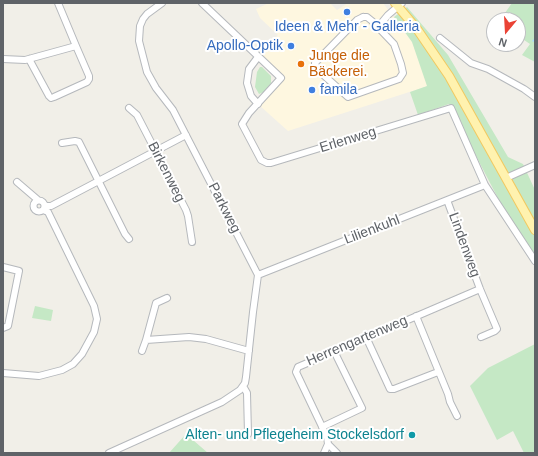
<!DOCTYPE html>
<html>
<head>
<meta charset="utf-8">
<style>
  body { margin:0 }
  #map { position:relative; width:538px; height:456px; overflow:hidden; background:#f1efe8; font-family:Helvetica,sans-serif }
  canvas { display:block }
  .frame { position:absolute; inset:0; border:4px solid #5f6368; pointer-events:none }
  .north { position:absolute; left:486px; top:12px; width:40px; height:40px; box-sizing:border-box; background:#fff; border:1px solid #bfc1c3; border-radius:50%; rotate:198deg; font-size:11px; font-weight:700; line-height:16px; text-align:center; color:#5f6368 }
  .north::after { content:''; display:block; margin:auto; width:14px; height:18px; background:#ea4335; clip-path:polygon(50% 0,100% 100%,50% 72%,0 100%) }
</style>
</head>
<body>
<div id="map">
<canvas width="538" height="456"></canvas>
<div class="frame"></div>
<div class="north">N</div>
</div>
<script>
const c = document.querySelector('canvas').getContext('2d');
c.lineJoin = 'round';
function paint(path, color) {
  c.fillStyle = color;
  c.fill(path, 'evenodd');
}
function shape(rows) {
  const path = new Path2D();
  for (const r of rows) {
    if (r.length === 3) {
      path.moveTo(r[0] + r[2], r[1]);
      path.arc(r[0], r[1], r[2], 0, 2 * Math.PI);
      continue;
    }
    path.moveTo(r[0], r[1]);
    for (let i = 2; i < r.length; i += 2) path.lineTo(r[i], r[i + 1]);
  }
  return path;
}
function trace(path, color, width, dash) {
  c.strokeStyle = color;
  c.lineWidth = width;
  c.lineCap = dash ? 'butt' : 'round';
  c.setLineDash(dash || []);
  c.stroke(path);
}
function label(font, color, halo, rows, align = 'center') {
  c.font = font + ' Helvetica,sans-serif';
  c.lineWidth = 4;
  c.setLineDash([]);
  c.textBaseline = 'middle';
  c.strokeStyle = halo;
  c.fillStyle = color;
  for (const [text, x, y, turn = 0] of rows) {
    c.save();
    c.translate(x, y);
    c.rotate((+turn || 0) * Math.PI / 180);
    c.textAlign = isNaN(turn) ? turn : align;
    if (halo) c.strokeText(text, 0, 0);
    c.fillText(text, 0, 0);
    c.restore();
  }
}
paint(shape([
  [269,3,330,3,337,10,348,3,383,3,412,42,428,86,288,131,259,105,284,79,259,55,278,35,260,18,256,9]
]), '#fef7e0');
paint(shape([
  [512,3,535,3,535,62,522,55,530,44,518,36,518,20,500,20],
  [407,7,448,55,508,157,523,164,535,190,535,257,521,236,501,204,449,104,418,115,410,92,427,86,412,42,394,17],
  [260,67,262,67,271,76,271,83,266,91,259,94,255,87,257,72],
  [35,306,53,310,51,321,32,318],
  [535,344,535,453,524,453,513,431,497,440,470,386,488,368],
  [186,434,208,453,169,453]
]), '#c5e8c5');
trace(shape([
  [533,41,535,39]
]), '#aadaff', 1.5);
const minor = shape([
  [202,3,281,78,249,113,242,124,261,160,267,163,271,163,451,108,485,185,535,261],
  [363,17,367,17,372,21,394,44,401,64,403,73,399,79,348,97,319,71,316,66,315,63,357,20,363,17],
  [378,27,388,15,402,3],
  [440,38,471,63,488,69,524,89,535,97],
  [3,59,25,60,76,46,58,3],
  [29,59,49,96,51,98,54,97,87,82,89,79,89,76,76,46],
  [258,104,251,96,247,83,249,69,258,57],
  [129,108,137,115,186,210,188,216,192,242],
  [62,143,75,141,79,142,125,234,129,239],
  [506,178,535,165],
  [17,182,38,200],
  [447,200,480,289,497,329,495,331,481,337],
  [39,206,5.5],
  [45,206,51,206,186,135],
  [3,267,19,271,8,326,3,328],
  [258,275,485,185],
  [416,316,448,394,450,402,457,416],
  [366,337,390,389,394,389,438,372],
  [146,340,156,303,167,298],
  [142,351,146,340,189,337,206,339,249,351],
  [3,373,39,376,62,370,73,364,82,354,94,332,97,319,94,306,48,212,43,210],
  [243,386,247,393,248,434],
  [322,427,362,408,334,351],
  [109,453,222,402,240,390,245,383,246,377,253,312,258,275,173,110,156,88,147,72,139,41,140,26,143,19,147,14,162,3],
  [324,453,328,444],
  [337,453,328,444,327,437,296,372,298,367,480,289]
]);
const major = shape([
  [395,3,417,29,449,76,535,230]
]);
trace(minor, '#b5b8bc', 8);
trace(major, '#f2c960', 10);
trace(minor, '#fff', 6);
trace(major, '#fff2af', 8);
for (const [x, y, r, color] of [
  [347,12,4,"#3f7fe0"],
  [291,46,4,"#3f7fe0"],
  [301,64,4,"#e8710a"],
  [312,90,4,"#3f7fe0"],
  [412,435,4,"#0f9aa8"]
]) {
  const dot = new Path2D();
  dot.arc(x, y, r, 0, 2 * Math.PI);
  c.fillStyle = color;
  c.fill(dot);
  trace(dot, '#fff', 1.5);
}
label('14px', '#366cbe', '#fff', [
  ["Ideen & Mehr - Galleria",347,27],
  ["Apollo-Optik",283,46,"right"],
  ["famila",320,90,"left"]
]);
label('14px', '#c56008', '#fff', [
  ["Junge die",309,56],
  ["Bäckerei.",309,72]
], 'left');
label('14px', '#5f6368', '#fff', [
  ["Erlenweg",348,140,-17],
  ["Birkenweg",166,172,63],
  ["Parkweg",224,208,63],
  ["Lilienkuhl",372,230,-21],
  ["Lindenweg",464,245,70],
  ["Herrengartenweg",357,341,-23]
]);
label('14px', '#0d838f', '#fff', [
  ["Alten- und Pflegeheim Stockelsdorf",404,435]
], 'right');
</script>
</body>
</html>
